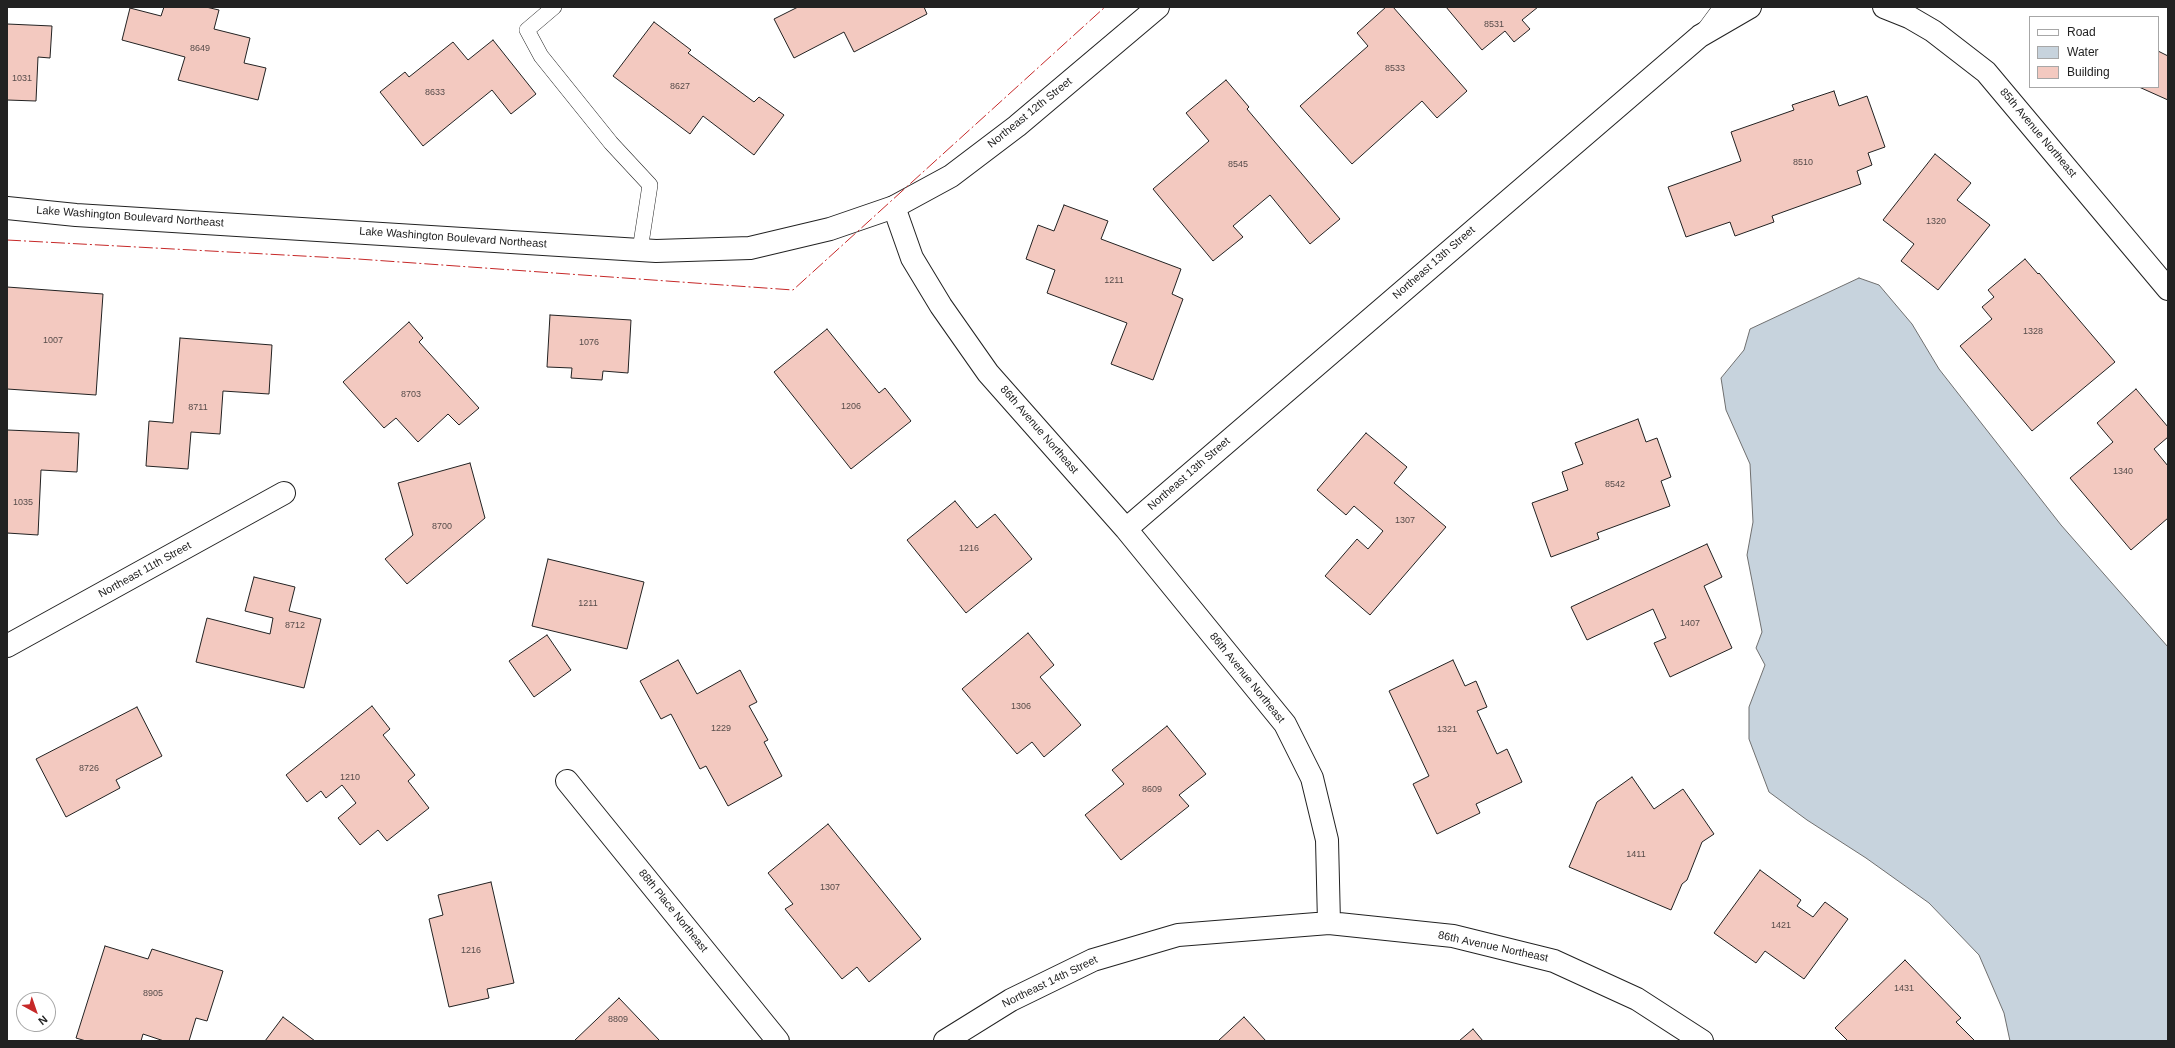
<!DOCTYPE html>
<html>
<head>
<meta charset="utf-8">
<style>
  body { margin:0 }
  #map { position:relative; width:2175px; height:1048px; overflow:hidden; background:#fff; font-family:Helvetica,sans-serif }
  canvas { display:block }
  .frame { position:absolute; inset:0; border:8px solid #222; pointer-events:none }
  .legend { position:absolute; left:2029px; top:16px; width:130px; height:72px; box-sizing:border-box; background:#fff; border:1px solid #a7a7a7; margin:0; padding:5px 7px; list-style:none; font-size:12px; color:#222 }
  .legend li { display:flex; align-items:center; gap:8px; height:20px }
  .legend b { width:20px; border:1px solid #a7a7a7 }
  .north { position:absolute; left:16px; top:992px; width:40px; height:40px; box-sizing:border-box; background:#fff; border:1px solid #a7a7a7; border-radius:50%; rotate:140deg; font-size:11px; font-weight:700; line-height:16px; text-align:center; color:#222 }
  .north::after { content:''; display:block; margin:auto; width:14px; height:18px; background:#c62828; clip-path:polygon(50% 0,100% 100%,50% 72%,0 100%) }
</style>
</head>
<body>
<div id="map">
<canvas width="2175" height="1048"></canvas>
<div class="frame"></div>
<ul class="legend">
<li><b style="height:5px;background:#fff"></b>Road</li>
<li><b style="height:11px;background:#c7d3dd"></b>Water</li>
<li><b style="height:11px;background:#f3c9c0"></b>Building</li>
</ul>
<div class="north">N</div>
</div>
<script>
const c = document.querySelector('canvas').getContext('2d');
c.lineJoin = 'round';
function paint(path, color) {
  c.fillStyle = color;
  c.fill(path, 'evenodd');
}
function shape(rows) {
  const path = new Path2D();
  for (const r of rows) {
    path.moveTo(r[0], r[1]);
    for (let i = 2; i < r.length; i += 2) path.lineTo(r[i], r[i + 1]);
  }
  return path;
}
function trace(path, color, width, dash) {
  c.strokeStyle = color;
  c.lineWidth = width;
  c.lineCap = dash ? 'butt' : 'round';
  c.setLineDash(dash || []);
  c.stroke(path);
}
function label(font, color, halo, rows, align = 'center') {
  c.font = font + ' Helvetica,sans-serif';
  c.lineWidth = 3;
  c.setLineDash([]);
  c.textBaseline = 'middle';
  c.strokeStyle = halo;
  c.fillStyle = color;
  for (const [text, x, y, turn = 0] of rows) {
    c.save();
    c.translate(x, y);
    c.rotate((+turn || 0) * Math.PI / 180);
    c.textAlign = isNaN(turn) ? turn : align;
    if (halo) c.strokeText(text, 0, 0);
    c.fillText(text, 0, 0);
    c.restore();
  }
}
const water = shape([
  [1859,278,1879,285,1912,324,1939,369,2061,525,2168,647,2168,1041,2010,1041,2004,1013,1979,955,1929,903,1866,858,1807,820,1769,792,1749,739,1749,707,1765,665,1756,648,1762,632,1747,555,1753,522,1750,464,1726,410,1721,378,1744,350,1750,329,1859,278]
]);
paint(water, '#c7d3dd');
trace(water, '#6f6f6f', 1);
const building = shape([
  [164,7,206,7,219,10,214,29,250,38,244,63,266,68,258,100,178,80,185,57,122,40,130,8,161,16,164,7],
  [798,7,924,7,927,14,854,52,844,32,794,58,774,19,798,7],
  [1386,7,1393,7,1467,91,1437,118,1422,101,1352,164,1300,106,1368,46,1357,33,1386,7],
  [1446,7,1538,7,1522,20,1530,29,1514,42,1505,31,1482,50,1446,7],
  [654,22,691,50,688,53,754,102,759,97,784,115,754,155,703,116,690,134,613,76,654,22],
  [7,24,52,26,50,58,38,57,36,101,7,100,7,24],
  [493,40,536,94,511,114,492,90,423,146,380,92,405,72,409,77,453,42,468,60,493,40],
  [2158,51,2168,56,2168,100,2139,87,2158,87,2158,51],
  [1226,80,1249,107,1247,109,1340,219,1310,244,1270,195,1233,226,1243,237,1213,261,1153,189,1209,141,1186,113,1226,80],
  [1834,91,1839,106,1867,96,1885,147,1868,153,1872,165,1857,171,1861,184,1772,216,1774,222,1735,236,1730,222,1686,237,1668,187,1741,161,1731,132,1794,110,1792,105,1834,91],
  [1935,154,1971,183,1957,200,1990,225,1938,290,1901,261,1914,244,1883,220,1935,154],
  [1064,205,1108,221,1101,239,1181,269,1172,294,1183,299,1153,380,1111,364,1127,323,1047,293,1055,270,1026,259,1038,225,1054,231,1064,205],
  [2025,259,2038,274,2039,273,2115,362,2032,431,1960,346,1992,319,1982,307,1994,297,1988,290,2025,259],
  [7,287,103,294,96,395,7,389,7,287],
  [550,315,631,320,628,373,603,371,602,380,571,378,572,368,547,367,550,315],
  [409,322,423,338,419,342,479,408,459,425,448,414,418,442,396,418,384,428,343,382,409,322],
  [827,329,879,393,885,388,911,421,851,469,774,372,827,329],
  [180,338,272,345,269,394,223,391,220,434,191,432,188,469,146,466,149,421,173,423,180,338],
  [2136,389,2168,427,2168,437,2154,449,2168,466,2168,518,2131,550,2070,478,2113,442,2097,423,2136,389],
  [1638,419,1646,442,1657,438,1671,477,1661,481,1670,506,1597,533,1599,539,1551,557,1532,503,1568,490,1562,472,1583,464,1575,443,1638,419],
  [7,430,79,433,77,472,41,470,38,535,7,533,7,430],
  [1366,433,1407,467,1394,483,1446,527,1370,615,1325,576,1357,539,1368,549,1383,531,1354,506,1346,515,1317,490,1366,433],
  [470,463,485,518,407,584,385,559,413,535,398,483,470,463],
  [955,501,977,528,995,514,1032,559,966,613,907,540,955,501],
  [1707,544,1722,577,1704,586,1732,648,1670,677,1654,643,1666,638,1653,609,1587,640,1571,607,1707,544],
  [548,559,644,582,627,649,532,626,548,559],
  [254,577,295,587,289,611,321,619,304,688,196,662,207,618,270,634,273,618,245,611,254,577],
  [1028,633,1054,665,1040,677,1081,725,1044,757,1032,742,1017,754,962,689,1028,633],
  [547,635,571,670,534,697,509,661,547,635],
  [678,660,697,694,740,670,757,702,749,706,768,740,764,742,782,776,728,806,706,766,700,769,671,714,661,719,640,681,678,660],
  [1453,660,1465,686,1476,681,1487,707,1477,711,1497,754,1507,749,1522,782,1476,804,1480,813,1437,834,1413,784,1429,776,1389,691,1453,660],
  [372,706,390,729,383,735,415,775,408,781,429,808,387,841,378,830,360,845,338,818,356,803,342,785,326,798,321,791,307,802,286,775,372,706],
  [137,707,162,756,116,780,120,788,66,817,36,759,137,707],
  [1167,726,1206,774,1179,795,1189,806,1121,860,1085,815,1124,784,1112,770,1167,726],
  [1632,777,1654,809,1683,789,1714,834,1702,842,1687,880,1682,884,1671,910,1569,867,1597,802,1632,777],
  [828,824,921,939,869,982,857,967,842,979,785,909,793,904,768,873,828,824],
  [1760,870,1801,900,1797,906,1813,917,1825,902,1848,919,1804,979,1765,951,1756,963,1714,933,1760,870],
  [491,882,514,983,487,989,489,998,449,1007,429,919,443,915,438,895,491,882],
  [105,946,148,959,152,949,223,971,207,1021,196,1018,189,1041,164,1041,143,1034,141,1041,86,1041,76,1038,105,946],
  [1905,960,1961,1018,1956,1022,1975,1041,1848,1041,1835,1028,1905,960],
  [619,998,660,1041,574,1041,619,998],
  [283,1017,315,1041,265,1041,283,1017],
  [1244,1017,1266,1041,1218,1041,1244,1017],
  [1473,1029,1483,1041,1459,1041,1473,1029]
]);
paint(building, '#f3c9c0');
trace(building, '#222', 1);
const service = shape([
  [554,7,527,30,541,56,611,143,650,185,640,250],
  [1704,30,1721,7]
]);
const minor = shape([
  [1884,7,1909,17,1933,31,1986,72,2168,289],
  [894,207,912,258,941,306,988,373,1126,529,1285,724,1312,778,1327,840,1329,923,1453,936,1554,961,1637,999,1702,1041],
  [1126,529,1700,36,1750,7],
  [7,646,284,493],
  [567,781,778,1041],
  [945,1041,1011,1000,1093,960,1178,935,1329,923]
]);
const secondary = shape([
  [7,208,76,215,656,251,750,248,830,229,894,207,951,176,1017,126,1158,7]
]);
trace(service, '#222', 16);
trace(minor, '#222', 24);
trace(secondary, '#222', 24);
trace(service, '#fff', 15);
trace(minor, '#fff', 22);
trace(secondary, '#fff', 22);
trace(shape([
  [7,240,358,259,793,290,1105,7]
]), '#c62828', 1, [14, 3, 2, 3]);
label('9px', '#564c4a', null, [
  ["8531",1494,25],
  ["8649",200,49],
  ["8533",1395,69],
  ["1031",22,79],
  ["8627",680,87],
  ["8633",435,93],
  ["8510",1803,163],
  ["8545",1238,165],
  ["1320",1936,222],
  ["1211",1114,281],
  ["1328",2033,332],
  ["1007",53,341],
  ["1076",589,343],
  ["8703",411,395],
  ["1206",851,407],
  ["8711",198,408],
  ["1340",2123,472],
  ["8542",1615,485],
  ["1035",23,503],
  ["1307",1405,521],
  ["8700",442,527],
  ["1216",969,549],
  ["1211",588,604],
  ["1407",1690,624],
  ["8712",295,626],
  ["1306",1021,707],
  ["1229",721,729],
  ["1321",1447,730],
  ["8726",89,769],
  ["1210",350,778],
  ["8609",1152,790],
  ["1411",1636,855],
  ["1307",830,888],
  ["1421",1781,926],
  ["1216",471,951],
  ["1431",1904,989],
  ["8905",153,994],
  ["8809",618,1020]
]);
label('11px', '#222', '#fff', [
  ["Northeast 12th Street",1030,113,-39],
  ["85th Avenue Northeast",2038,133,50],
  ["Lake Washington Boulevard Northeast",130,217,4],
  ["Lake Washington Boulevard Northeast",453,238,4],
  ["Northeast 13th Street",1434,263,-41],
  ["86th Avenue Northeast",1039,430,49],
  ["Northeast 13th Street",1189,474,-41],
  ["Northeast 11th Street",145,570,-29],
  ["86th Avenue Northeast",1247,678,51],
  ["88th Place Northeast",673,911,51],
  ["86th Avenue Northeast",1493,947,12],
  ["Northeast 14th Street",1050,982,-26]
]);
</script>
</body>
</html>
